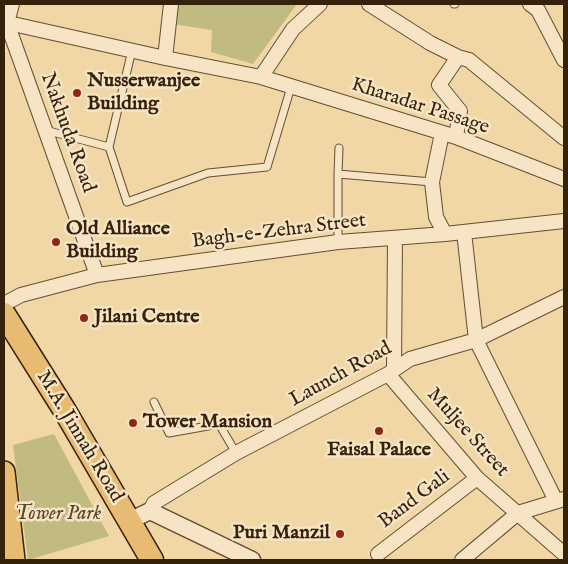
<!DOCTYPE html>
<html>
<head>
<meta charset="utf-8">
<style>
  body { margin:0 }
  #map { position:relative; width:568px; height:564px; overflow:hidden; background:#f1d6a6; font-family:"IM FELL English",serif }
  canvas { display:block }
  .frame { position:absolute; inset:0; border:5px solid #34220b; pointer-events:none }
</style>
</head>
<body>
<div id="map">
<canvas width="568" height="564"></canvas>
<div class="frame"></div>
</div>
<script>
const c = document.querySelector('canvas').getContext('2d');
c.lineJoin = 'round';
function paint(path, color) {
  c.fillStyle = color;
  c.fill(path, 'evenodd');
}
function shape(rows) {
  const path = new Path2D();
  for (const r of rows) {
    path.moveTo(r[0], r[1]);
    for (let i = 2; i < r.length; i += 2) path.lineTo(r[i], r[i + 1]);
  }
  return path;
}
function trace(path, color, width, dash) {
  c.strokeStyle = color;
  c.lineWidth = width;
  c.lineCap = dash ? 'butt' : 'round';
  c.setLineDash(dash || []);
  c.stroke(path);
}
function label(font, color, halo, rows, align = 'center') {
  c.font = font + ' "IM FELL English",serif';
  c.lineWidth = 5;
  c.setLineDash([]);
  c.textBaseline = 'middle';
  c.strokeStyle = halo;
  c.fillStyle = color;
  for (const [text, x, y, turn = 0] of rows) {
    c.save();
    c.translate(x, y);
    c.rotate((+turn || 0) * Math.PI / 180);
    c.textAlign = isNaN(turn) ? turn : align;
    if (halo) c.strokeText(text, 0, 0);
    c.fillText(text, 0, 0);
    c.restore();
  }
}
paint(shape([
  [173,4,297,4,253,64,211,52,212,30,172,24],
  [54,434,109,536,28,560,13,445]
]), '#c2bb81');
const service = shape([
  [454,4,455,4],
  [45,130,109,147,127,202,208,173,267,167,291,87],
  [109,147,132,50],
  [338,174,432,182],
  [338,242,338,174,339,148],
  [154,402,169,433,219,424,236,453]
]);
const minor = shape([
  [12,4,7,23,97,275],
  [369,4,430,43,458,57,469,60,564,138],
  [530,4,538,10,564,60],
  [4,22,165,58,261,77,293,29,320,4],
  [165,58,171,4],
  [261,77,456,137,564,179],
  [442,133,432,182,436,217,445,234],
  [456,137,460,111,439,85,458,57],
  [464,232,476,340,556,501],
  [4,304,21,295,97,275,338,242,445,234,564,221],
  [394,369,395,239],
  [388,374,477,478,564,554],
  [150,511,154,503,236,453,388,374,410,359,476,340,564,297],
  [378,554,477,478],
  [462,560,518,513,564,499]
]);
const tertiary = shape([
  [129,521,150,511,252,560]
]);
const primary = shape([
  [4,472,14,560]
]);
const trunk = shape([
  [4,314,65,411,152,560]
]);
trace(service, '#634f32', 9);
trace(minor, '#634f32', 16);
trace(tertiary, '#634f32', 19);
trace(primary, '#34220b', 24);
trace(trunk, '#34220b', 25);
trace(service, '#f6e4c5', 7);
trace(minor, '#f6e4c5', 14);
trace(tertiary, '#f6e4c5', 16);
trace(primary, '#e8bb73', 21);
trace(trunk, '#e8bb73', 22);
for (const [x, y, r, color] of [
  [77,93,5,"#8f2418"],
  [56,242,5,"#8f2418"],
  [84,318,5,"#8f2418"],
  [133,423,5,"#8f2418"],
  [379,431,5,"#8f2418"],
  [340,534,5,"#8f2418"]
]) {
  const dot = new Path2D();
  dot.arc(x, y, r, 0, 2 * Math.PI);
  c.fillStyle = color;
  c.fill(dot);
  trace(dot, '#f6e4c5', 2);
}
label('bold 20px', '#34220b', '#f6e4c5', [
  ["Nusserwanjee",87,82],
  ["Building",87,105],
  ["Old Alliance",66,230],
  ["Building",66,253],
  ["Jilani Centre",94,318],
  ["Tower Mansion",143,423],
  ["Faisal Palace",379,451,"center"],
  ["Puri Manzil",330,534,"right"]
], 'left');
label('20px', '#34220b', '#f6e4c5', [
  ["Kharadar Passage",420,107,18],
  ["Nakhuda Road",67,133,70],
  ["Bagh-e-Zehra Street",279,232,-7],
  ["Launch Road",341,375,-29],
  ["Muljee Street",467,433,48],
  ["M.A. Jinnah Road",79,437,59],
  ["Band Gali",415,500,-37]
]);
label('italic 20px', '#584828', '#f6e4c5', [
  ["Tower Park",58,515]
]);
</script>
</body>
</html>
